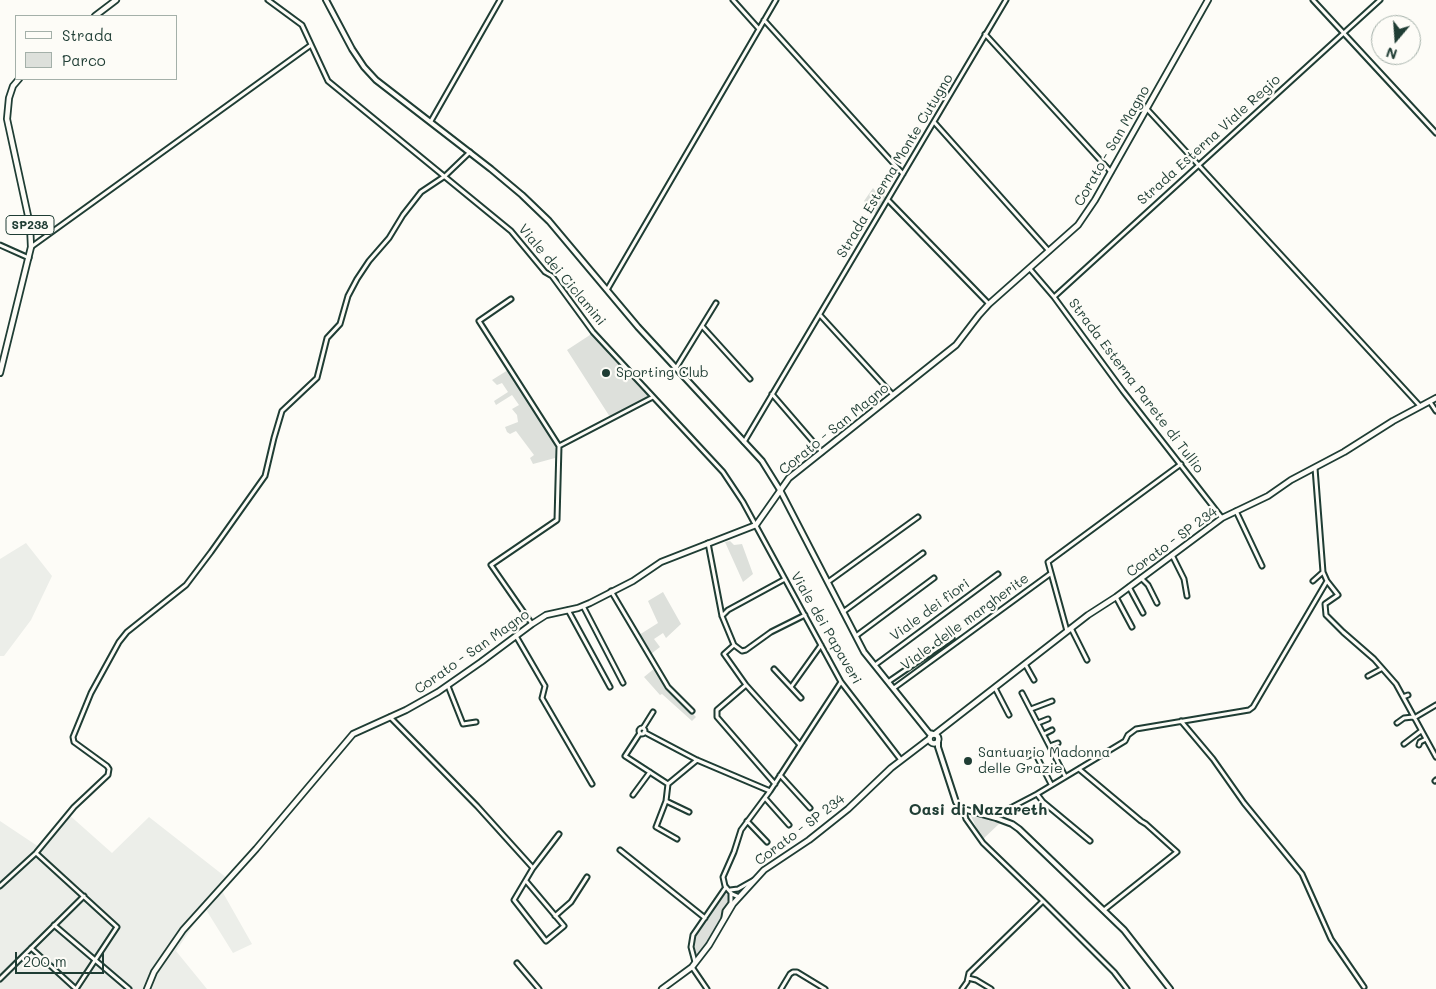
<!DOCTYPE html>
<html>
<head>
<meta charset="utf-8">
<style>
  body { margin:0 }
  #map { position:relative; width:1436px; height:989px; overflow:hidden; background:#fdfcf7; font-family:Mali,sans-serif }
  canvas { display:block }
  .legend { position:absolute; left:15px; top:15px; width:162px; height:65px; box-sizing:border-box; background:#fdfcf7; border:1px solid #a4b0a9; margin:0; padding:6px 9px; list-style:none; font-size:15px; color:#1f3d34 }
  .legend li { display:flex; align-items:center; gap:10px; height:25px }
  .legend b { width:25px; border:1px solid #a4b0a9 }
  .north { position:absolute; left:1371px; top:15px; width:50px; height:50px; box-sizing:border-box; background:#fdfcf7; border:1px solid #a4b0a9; border-radius:50%; rotate:198deg; font-size:14px; font-weight:700; line-height:20px; text-align:center; color:#1f3d34 }
  .north::after { content:''; display:block; margin:auto; width:18px; height:22px; background:#1f3d34; clip-path:polygon(50% 0,100% 100%,50% 72%,0 100%) }
  .scale { position:absolute; left:15px; top:952px; width:89px; height:22px; box-sizing:border-box; border:2px solid #1f3d34; border-top:0; padding-left:6px; font-size:15px; line-height:18px; white-space:nowrap; color:#1f3d34; -webkit-text-stroke:4px #fdfcf7; paint-order:stroke }
</style>
</head>
<body>
<div id="map">
<canvas width="1436" height="989"></canvas>
<ul class="legend">
<li><b style="height:6px;background:#fdfcf7"></b>Strada</li>
<li><b style="height:14px;background:#dde0db"></b>Parco</li>
</ul>
<div class="north">N</div>
<div class="scale">200 m</div>
</div>
<script>
const c = document.querySelector('canvas').getContext('2d');
c.lineJoin = 'round';
function paint(path, color) {
  c.fillStyle = color;
  c.fill(path, 'evenodd');
}
function shape(rows) {
  const path = new Path2D();
  for (const r of rows) {
    if (r.length === 3) {
      path.moveTo(r[0] + r[2], r[1]);
      path.arc(r[0], r[1], r[2], 0, 2 * Math.PI);
      continue;
    }
    path.moveTo(r[0], r[1]);
    for (let i = 2; i < r.length; i += 2) path.lineTo(r[i], r[i + 1]);
  }
  return path;
}
function trace(path, color, width, dash) {
  c.strokeStyle = color;
  c.lineWidth = width;
  c.lineCap = dash ? 'butt' : 'round';
  c.setLineDash(dash || []);
  c.stroke(path);
}
function label(font, color, halo, rows, align = 'center') {
  c.font = font + ' Mali,sans-serif';
  c.lineWidth = 4.5;
  c.setLineDash([]);
  c.textBaseline = 'middle';
  c.strokeStyle = halo;
  c.fillStyle = color;
  for (const [text, x, y, turn = 0] of rows) {
    c.save();
    c.translate(x, y);
    c.rotate((+turn || 0) * Math.PI / 180);
    c.textAlign = isNaN(turn) ? turn : align;
    if (halo) c.strokeText(text, 0, 0);
    c.fillText(text, 0, 0);
    c.restore();
  }
}
paint(shape([
  [26,543,52,576,31,620,4,656,0,656,0,559],
  [67,813,112,853,149,817,232,882,222,891,252,944,233,953,205,908,176,951,207,989,0,989,0,821,39,847]
]), '#eceee9');
paint(shape([
  [873,188,877,193,888,198,877,216,864,201],
  [593,333,651,396,610,417,567,350],
  [508,370,555,444,555,458,533,464,530,458,534,455,516,431,510,434,507,432,505,427,518,422,517,415,512,409,519,405,512,395,496,405,494,401,508,392,502,383,497,385,492,380],
  [730,541,734,545,742,544,753,574,743,582,725,542],
  [663,592,681,624,666,638,663,633,654,639,660,647,651,654,639,635,658,623,648,601],
  [655,668,667,688,696,717,692,721,662,694,660,695,644,677],
  [971,816,1001,822,982,840],
  [726,892,729,895,730,902,697,958,693,948,695,936]
]), '#dde0db');
const minor = shape([
  [268,0,302,25,328,81,511,231,545,272,552,276,593,332,723,472,743,502,841,682,901,760],
  [733,0,759,29],
  [1313,0,1436,133],
  [764,20,903,174],
  [985,34,1111,172],
  [1147,109,1420,406],
  [431,121,500,0],
  [934,122,1049,251],
  [888,200,989,304],
  [0,245,29,258],
  [31,247,311,45],
  [1030,269,1054,297,1123,391,1222,518],
  [607,290,776,0],
  [1054,297,1380,0],
  [511,299,479,321,559,446,557,520,491,565,532,624],
  [820,315,893,395],
  [702,326,750,379],
  [676,368,716,303],
  [772,394,822,452],
  [1430,402,1436,411],
  [744,442,1006,0],
  [559,446,653,397],
  [1315,468,1323,572,1327,581,1338,595,1325,604,1326,615,1343,632,1374,659,1396,684,1436,757],
  [1236,511,1262,566],
  [708,543,722,616,734,645],
  [1172,555,1184,579,1187,596],
  [1141,578,1148,585,1157,603],
  [1313,581,1323,572],
  [828,582,918,517],
  [1129,587,1143,613],
  [611,591,668,687,692,711],
  [1116,597,1132,627],
  [583,606,623,683],
  [568,610,610,687],
  [843,612,923,553],
  [722,616,728,610,785,579],
  [1071,628,1087,660],
  [1067,631,1048,562,1181,464],
  [516,636,545,686,542,698,592,784],
  [856,636,934,578],
  [1025,664,1034,680],
  [875,665,998,574],
  [774,669,801,698],
  [1368,676,1381,669],
  [888,682,952,638],
  [746,685,717,710,717,717,775,784],
  [448,686,463,724,476,722],
  [791,687,821,645],
  [894,688,1050,574],
  [995,688,1009,715],
  [1022,693,1065,776],
  [1403,697,1408,695],
  [1031,709,1052,701],
  [390,717,477,806,533,868],
  [1414,718,1436,705],
  [1181,721,1213,759,1244,803,1302,874,1331,939,1364,987],
  [1038,723,1048,719],
  [1397,723,1404,718,1413,717],
  [643,728,653,712],
  [642,731,3],
  [644,732,697,760,770,791],
  [640,733,625,756,668,784],
  [1044,734,1052,730],
  [1404,744,1421,731],
  [800,745,746,685,724,654,734,645,742,651,746,650,771,632,805,615],
  [1419,745,1420,742,1426,739],
  [1050,746,1058,743],
  [1028,756,1035,753,1051,784],
  [1079,769,1141,821,1146,824,1177,852,1104,910],
  [780,775,810,808],
  [1435,781,1436,780],
  [1037,794,1043,802,1090,841],
  [633,795,650,772],
  [765,798,789,825],
  [666,801,689,812],
  [963,809,966,819,983,843,1043,901,1114,972,1127,989],
  [993,817,1037,794,1125,741,1128,735,1136,729,1249,710,1253,707,1327,581],
  [747,821,767,842],
  [677,839,656,827,666,801,668,784,697,760],
  [620,850,705,918],
  [36,853,117,927,76,989],
  [526,881,564,926,546,941,514,900,533,868,559,834],
  [0,886,36,853,74,807,108,775,109,769,107,766,74,742,73,737,91,693,119,642,127,632,186,585,211,552,265,476,274,438,282,411,317,378,327,338,340,324,348,296,357,279,369,261,389,238,403,215,421,192,445,176,470,152],
  [730,890,738,889,754,880],
  [739,897,732,894,725,886,723,877,734,852,741,830,770,791,841,682],
  [555,916,571,902,587,877],
  [724,917,725,911,731,903,731,893],
  [54,925,129,989],
  [31,948,76,989],
  [695,962,691,947,693,935,726,887],
  [517,963,539,989],
  [692,967,707,989],
  [968,978,976,980,991,989],
  [0,979,84,896],
  [781,989,790,974,793,972,797,972,825,989],
  [962,989,967,982,969,973,1043,901]
]);
const tertiary = shape([
  [326,0,352,49,364,67,376,80,491,169,522,195,549,221,638,327,762,461,780,490,864,652,929,733,933,734],
  [938,740,938,747,956,802,963,809,996,818,1012,824,1019,829,1124,930,1170,989]
]);
const secondary = shape([
  [935,734,1088,615,1116,597,1222,518,1268,496,1291,480,1344,452,1393,421,1436,398],
  [934,739,4.5],
  [147,989,154,972,183,930,256,849,353,734,406,710,438,692,481,662,532,624,546,615,578,608,590,603,633,581,661,562,756,525,789,478,956,345,979,315,989,304,1078,225,1095,200,1208,0],
  [662,989,692,967,709,945,733,904,764,870,809,840,848,809,891,768,929,739]
]);
const primary = shape([
  [95,16,116,0],
  [0,373,31,247,30,225,7,119,9,98,13,86,19,79]
]);
trace(minor, '#1f3d34', 7);
trace(tertiary, '#1f3d34', 8);
trace(secondary, '#1f3d34', 8);
trace(primary, '#1f3d34', 8);
trace(minor, '#fdfcf7', 3);
trace(tertiary, '#fdfcf7', 4);
trace(secondary, '#fdfcf7', 4.5);
trace(primary, '#fdfcf7', 4.5);
for (const [x, y, r, color] of [
  [606,373,5,"#1f3d34"],
  [968,761,5,"#1f3d34"]
]) {
  const dot = new Path2D();
  dot.arc(x, y, r, 0, 2 * Math.PI);
  c.fillStyle = color;
  c.fill(dot);
  trace(dot, '#fdfcf7', 2);
}
for (const [x, y, w] of [
  [30,225,48]
]) {
  const box = new Path2D();
  box.roundRect(x - w / 2, y - 9.5, w, 19, 4);
  c.fillStyle = '#fdfcf7';
  c.fill(box);
  trace(box, '#1f3d34', 1);
}
label('bold 12px', '#1f3d34', null, [
  ["SP238",30,225]
]);
label('14px', '#1f3d34', '#fdfcf7', [
  ["Strada Esterna Viale Regio",1209,140,-42],
  ["Corato - San Magno",1112,146,-60],
  ["Strada Esterna Monte Cutugno",895,166,-59],
  ["Viale dei Ciclamini",562,275,50],
  ["Strada Esterna Parete di Tullio",1136,386,53],
  ["Corato - San Magno",834,429,-39],
  ["Corato - SP 234",1172,542,-36],
  ["Viale dei fiori",930,610,-36],
  ["Viale delle margherite",965,622,-36],
  ["Viale dei Papaveri",826,628,60],
  ["Corato - San Magno",472,652,-35],
  ["Corato - SP 234",800,830,-37]
]);
label('14px', '#1f3d34', '#fdfcf7', [
  ["Sporting Club",616,373],
  ["Santuario Madonna",978,753],
  ["delle Grazie",978,769]
], 'left');
label('bold 16px', '#1f3d34', '#fdfcf7', [
  ["Oasi di Nazareth",978,810]
]);
</script>
</body>
</html>
